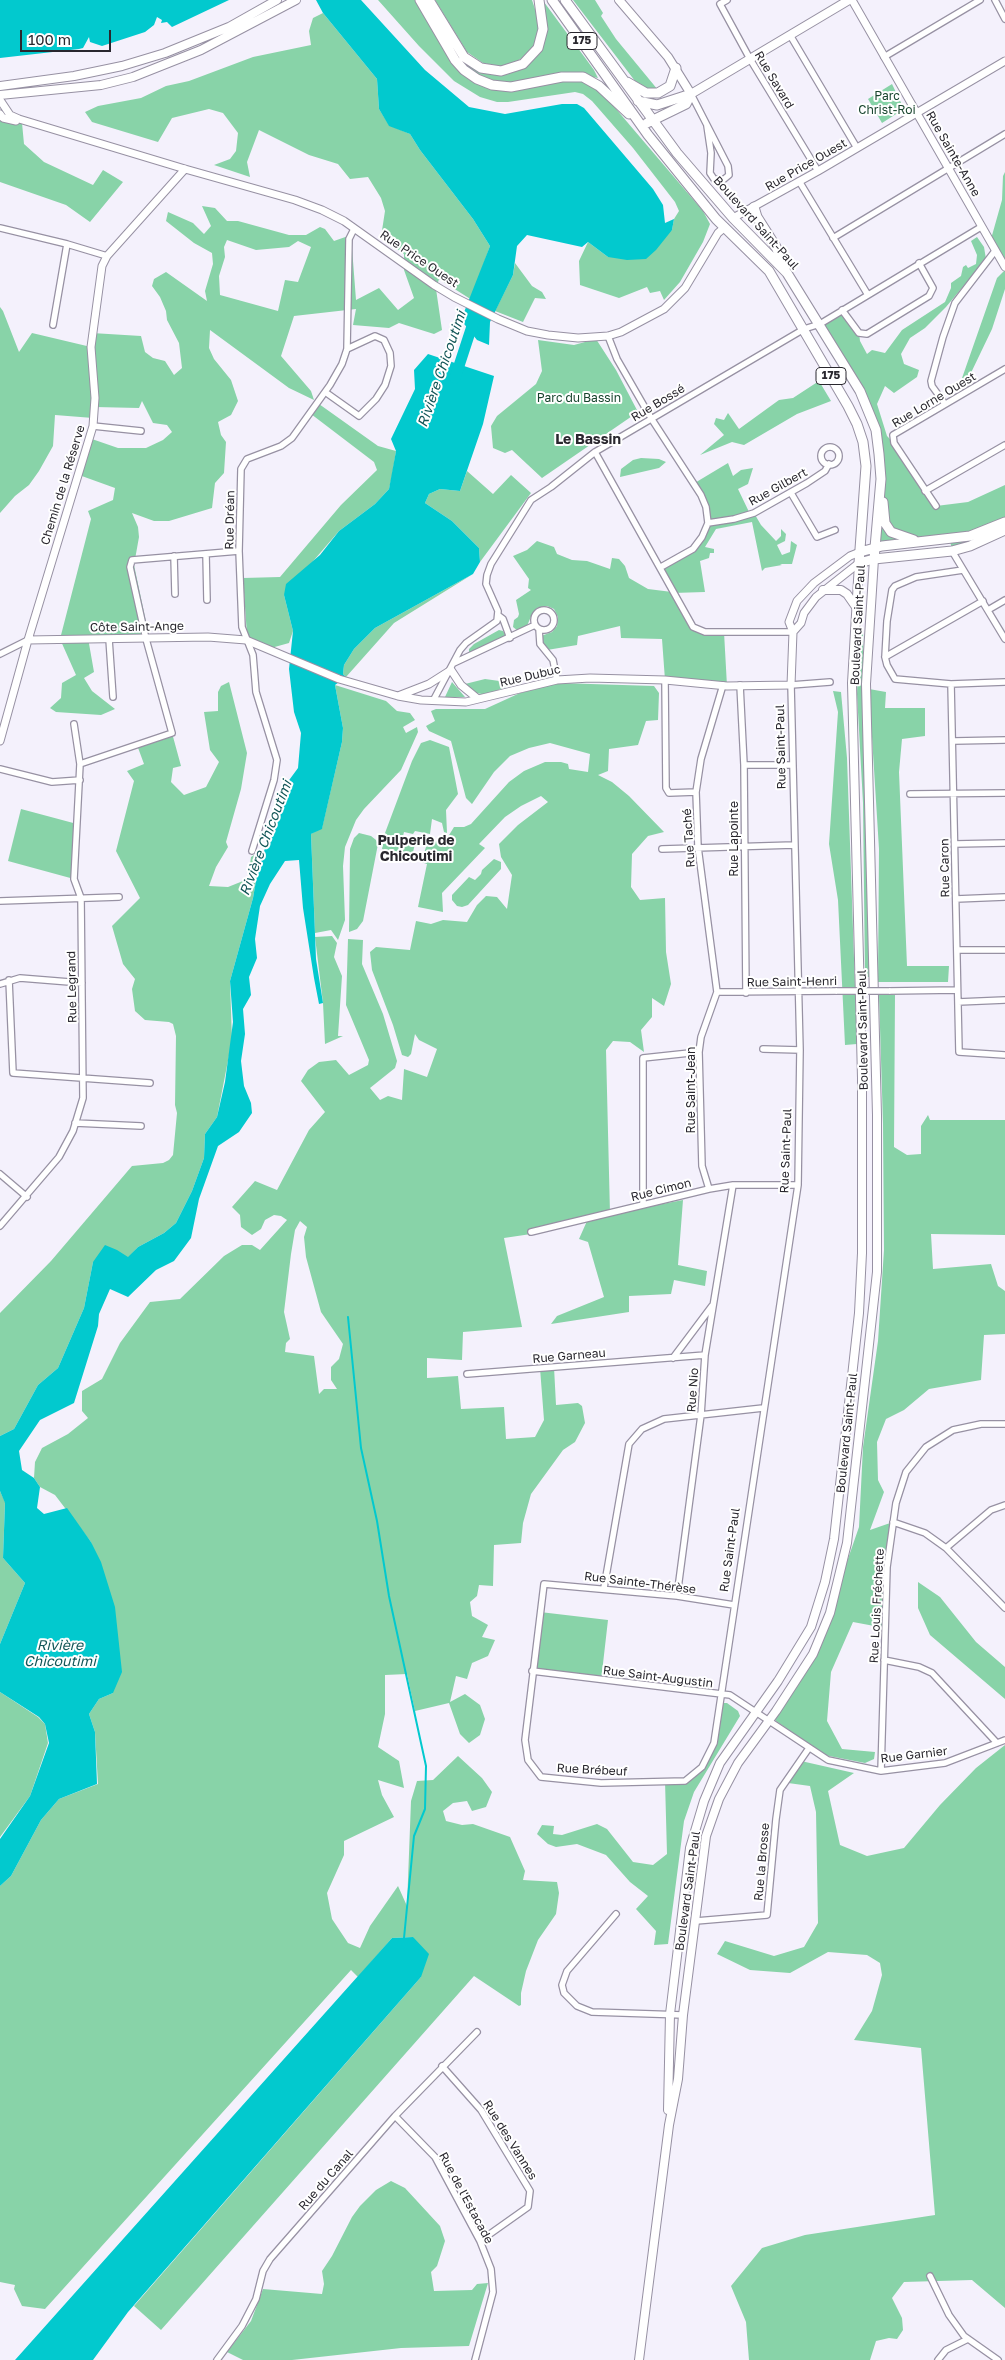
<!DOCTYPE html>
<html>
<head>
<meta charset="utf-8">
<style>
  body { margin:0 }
  #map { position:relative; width:1005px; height:2360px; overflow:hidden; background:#f4f1fc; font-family:"Golos Text",sans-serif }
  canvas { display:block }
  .scale { position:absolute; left:20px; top:30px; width:91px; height:22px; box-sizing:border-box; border:2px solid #29272e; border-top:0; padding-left:6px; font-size:15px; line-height:18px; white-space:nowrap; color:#29272e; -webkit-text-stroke:4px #fff; paint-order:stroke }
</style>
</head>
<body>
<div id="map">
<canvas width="1005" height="2360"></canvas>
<div class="scale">100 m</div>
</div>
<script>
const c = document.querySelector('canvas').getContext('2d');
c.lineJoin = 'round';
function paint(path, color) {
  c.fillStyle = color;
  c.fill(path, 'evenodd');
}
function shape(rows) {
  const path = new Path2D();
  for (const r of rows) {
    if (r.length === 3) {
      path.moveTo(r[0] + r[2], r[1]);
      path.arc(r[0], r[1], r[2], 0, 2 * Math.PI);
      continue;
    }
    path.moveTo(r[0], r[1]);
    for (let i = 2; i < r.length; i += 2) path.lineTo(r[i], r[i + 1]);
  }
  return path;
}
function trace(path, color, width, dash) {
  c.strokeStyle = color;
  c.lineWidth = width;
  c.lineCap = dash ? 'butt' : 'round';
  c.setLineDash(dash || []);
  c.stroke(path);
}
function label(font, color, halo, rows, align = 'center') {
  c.font = font + ' "Golos Text",sans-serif';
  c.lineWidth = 4;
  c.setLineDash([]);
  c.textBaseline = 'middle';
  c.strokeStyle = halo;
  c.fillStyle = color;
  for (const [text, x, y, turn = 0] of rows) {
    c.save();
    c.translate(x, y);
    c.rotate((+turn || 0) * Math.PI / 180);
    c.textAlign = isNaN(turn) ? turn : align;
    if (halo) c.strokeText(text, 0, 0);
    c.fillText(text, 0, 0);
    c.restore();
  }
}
paint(shape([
  [378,0,415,0,462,73,515,90,566,79,584,81,605,96,703,211,710,224,703,242,680,282,664,300,660,291,650,293,647,287,619,298,580,285,579,261,588,242,608,257,672,230,674,219,679,211,675,202,633,148,592,101,583,94,575,92,508,102,497,102,480,97,454,81,419,46],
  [426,0,456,52,463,61,477,71,499,75,524,68,542,48,547,30,544,2,594,70,598,78,573,73,503,84,481,77,461,62],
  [435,0,532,0,539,21,538,34,534,46,525,56,514,63,501,67,483,63,467,52],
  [573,0,595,0,603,13,601,16,616,39,658,90,650,90,635,81],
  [323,13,377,79,379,109,389,125,410,134,420,150,473,219,490,246,481,271,475,302,439,279,436,289,442,330,434,334,399,323,389,328,353,325,356,309,294,316,281,356,311,391,314,400,289,388,210,330,209,348,214,359,231,380,238,401,231,415,218,422,221,435,226,442,224,473,215,483,212,508,169,521,154,521,132,513,138,527,139,537,134,565,149,636,88,638,94,672,84,678,92,691,115,709,101,715,56,712,50,708,61,698,62,683,76,675,60,639,91,519,88,511,113,500,115,488,79,475,89,438,118,448,146,448,163,440,172,432,167,425,153,423,142,401,139,408,95,407,93,418,55,415,53,446,39,471,29,485,15,496,0,513,0,307,3,311,19,352,32,333,91,347,92,333,141,336,145,352,153,358,165,361,174,375,182,368,179,343,167,320,166,311,160,297,152,286,154,279,166,272,207,301,205,291,213,264,212,253,194,243,166,221,168,212,193,223,204,234,211,226,202,206,215,208,227,221,238,221,289,235,306,235,320,227,325,229,334,241,351,235,356,300,379,288,398,310,414,298,404,270,404,254,381,237,385,211,381,198,368,177,350,179,338,164,309,155,259,130,247,162,250,177,214,165,230,159,236,151,238,133,223,113,209,109,172,118,158,142,92,122,85,112,98,106,141,98,166,86,189,81,253,57,311,45,309,31,313,18],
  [227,240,256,250,289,247,298,241,311,247,298,282,285,280,278,311,220,295,219,276,225,257,224,247],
  [892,84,904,109,882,123,868,99],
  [0,120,22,123,24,144,44,162,93,185,103,170,123,182,90,222,66,205,0,182],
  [1005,172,1005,267,991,239,1002,200,1003,176],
  [977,237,984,247,986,259,946,307,925,328,910,338,901,354,904,364,919,370,917,377,894,393,885,386,877,404,887,436,894,443,936,506,968,502,1005,485,1005,530,952,551,950,540,874,547,881,479,876,430,820,324,842,310,859,333,860,341,867,354,872,350,885,353,902,330,945,302,951,288,951,283,961,276,963,267,966,265,968,268,976,264,977,255,971,241],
  [515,263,532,286,542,292,546,299,535,298,523,322,495,311,513,275],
  [1005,270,1005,289,992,329,969,377,961,381,997,278],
  [596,339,616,370,638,412,542,478,512,450,505,453,493,448,491,426,497,416,536,384,542,371,538,340,574,345],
  [819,381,831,401,797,414,744,445,732,442,700,455,724,435,714,424,716,418,724,420,728,413,739,429,779,400,793,398],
  [319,404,378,446,396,451,392,476,389,489,375,504,339,531,284,595,293,631,289,643,271,648,254,641,247,635,243,578,280,577,341,505,377,470,374,462,311,414],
  [641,458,659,459,666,462,659,468,620,477,621,469,633,460],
  [728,463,733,476,741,470,753,468,748,484,738,489,750,514,754,513,761,525,776,541,781,536,781,529,786,534,785,541,777,545,782,555,790,552,791,541,797,545,792,564,780,564,782,565,765,568,762,571,752,522,716,529,705,547,714,549,714,553,710,553,709,558,700,561,705,592,673,593,693,626,705,632,724,632,727,686,665,680,662,639,621,638,620,626,578,636,577,645,547,650,540,642,541,636,552,632,557,626,558,617,554,609,547,606,537,608,532,614,527,626,518,631,513,627,514,620,518,617,519,614,516,600,531,590,528,588,529,579,513,556,527,550,537,541,554,547,557,554,572,560,587,561,610,569,612,558,619,559,625,566,629,578,648,589,672,592,661,567,693,549,708,523,706,507,693,484],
  [467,471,493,494,511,475,531,493,480,562,479,548,452,521,425,503,429,494,440,489,460,491],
  [473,574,394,623,346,677,343,674,344,665,354,649,375,628],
  [499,630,503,631,506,636,471,655,469,653,469,649,474,644],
  [863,632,870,977,865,977,863,803,857,694,859,633],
  [485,679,514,683,487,695,476,693,465,684],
  [229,682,247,753,241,789,226,842,228,847,216,867,209,886,228,887,248,879,251,857,254,855,258,869,253,898,230,981,232,1040,217,1117,205,1134,204,1158,192,1191,176,1223,164,1233,138,1247,128,1258,93,1262,84,1308,58,1368,38,1385,14,1429,0,1436,0,1313,51,1261,132,1166,163,1163,169,1160,173,1155,177,1113,175,1105,176,1036,173,1024,169,1022,145,1020,135,1011,132,989,135,979,123,964,112,926,140,898,116,851,134,781,127,771,144,764,137,745,172,733,181,766,173,768,171,782,184,795,206,787,219,762,210,750,204,712,218,711,218,692,221,686],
  [452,682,465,697,445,697],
  [559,683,654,686,659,693,658,720,646,721,638,745,609,749,608,771,598,775,612,782,629,796,664,832,648,836,632,854,631,887,640,900,665,898,666,952,671,984,664,1006,652,998,652,1017,641,1030,644,1052,630,1042,613,1041,606,1050,610,1214,683,1200,678,1265,707,1271,705,1286,674,1280,671,1294,629,1296,629,1312,551,1324,557,1316,604,1297,588,1242,579,1239,587,1221,531,1234,504,1238,522,1327,463,1332,462,1360,427,1358,427,1378,458,1376,461,1409,504,1407,506,1439,535,1437,544,1420,540,1368,554,1367,556,1405,578,1403,582,1406,585,1423,575,1442,563,1450,531,1494,523,1523,521,1543,494,1545,493,1586,479,1585,477,1596,470,1602,472,1616,488,1625,482,1637,495,1640,488,1656,472,1663,467,1679,456,1676,450,1702,465,1694,480,1705,485,1719,480,1735,469,1743,460,1734,449,1703,415,1711,407,1674,385,1675,385,1714,378,1747,399,1761,404,1788,378,1780,382,1795,394,1817,344,1841,344,1855,327,1893,332,1919,348,1943,360,1948,370,1926,398,1886,407,1906,411,1801,417,1781,433,1780,458,1756,482,1778,492,1792,486,1807,472,1811,467,1801,453,1803,443,1811,446,1821,462,1825,473,1824,510,1837,525,1871,523,1880,557,1882,559,1893,556,1914,538,1940,526,1971,521,1993,521,2005,519,2006,474,1976,161,2330,134,2306,421,1977,413,1937,392,1938,358,1977,351,1970,45,2309,22,2306,14,2289,15,2285,0,2282,0,1886,11,1876,41,1820,59,1799,98,1784,95,1732,89,1714,99,1699,113,1693,91,1542,55,1495,40,1487,34,1478,35,1462,42,1448,68,1434,88,1418,82,1411,82,1391,102,1379,120,1343,150,1302,180,1299,224,1256,242,1245,252,1245,260,1250,287,1220,281,1216,274,1215,265,1220,261,1229,252,1235,241,1227,240,1215,232,1207,255,1181,277,1190,309,1130,325,1112,301,1081,308,1070,319,1062,336,1060,349,1075,368,1065,369,1060,346,1005,348,939,363,940,362,964,383,1014,397,1061,395,1068,370,1088,380,1100,388,1096,402,1100,404,1069,427,1077,437,1049,419,1040,415,1034,411,1054,408,1057,402,1055,393,1025,372,970,370,952,376,947,410,950,416,921,431,924,443,920,467,922,477,905,486,896,497,897,507,909,512,875,501,857,499,844,518,825,548,802,541,796,521,806,505,817,479,844,485,848,442,893,443,912,418,907,427,864,421,862,426,847,430,842,446,840,454,827,464,827,471,824,509,782,524,771,545,762,561,762,568,764,569,769,588,772,590,754,550,743,529,748,510,756,494,772,472,804,466,798,451,741,429,731,426,726,435,721,431,711,436,709,485,709,520,693],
  [300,1221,307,1227,304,1237,306,1257,321,1312,343,1344,339,1359,331,1367,331,1380,337,1389,324,1389,319,1394,314,1356,285,1352,286,1343,290,1339,284,1312,291,1254,295,1230],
  [335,685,386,701,397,711,410,713,415,720,403,727,406,733,417,727,418,732,401,770,364,809,356,820,345,847,343,866,345,920,338,940,331,930,315,933,311,834,322,828,342,742,343,728],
  [869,689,886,692,885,708,925,708,925,736,902,739,899,772,907,966,949,966,948,982,878,982,879,849],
  [833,691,841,692,847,758,857,1044,845,1045,838,900,829,844,838,712],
  [430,740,449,747,458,794,446,810,447,833,444,832,442,823,432,819,430,834,415,831,413,834,404,832,403,836,415,844,411,860,397,857,382,849,385,833,412,761,421,743],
  [21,809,77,824,74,879,8,861],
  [359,833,371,836,376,840,378,844,363,921,357,929,349,932,350,849,354,838],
  [494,859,501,862,501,869,468,905,462,907,457,906,452,900,452,895,469,877,475,880,481,874,482,870],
  [332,936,337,943,334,957,342,976,338,1036,343,1036,325,1044,323,1003,315,937],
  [879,995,895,995,894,1147,907,1155,921,1154,921,1126,928,1115,930,1120,1005,1120,1005,1235,931,1234,933,1269,991,1264,998,1286,1005,1291,1005,1334,984,1335,981,1380,929,1389,904,1410,886,1419,877,1442,878,1480,884,1492,870,1530,893,1522,885,1628,853,1622,831,1672,827,1721,842,1749,875,1752,874,1759,865,1763,824,1755,776,1721,774,1716,827,1627,837,1601,842,1576,859,1527,863,1447,878,1341,884,1250,883,1124],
  [0,1491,5,1502,3,1558,25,1583,0,1644],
  [918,1582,940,1597,976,1642,1005,1667,1005,1699,930,1635,918,1608],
  [540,1612,608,1620,601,1681,533,1673],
  [0,1692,38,1717,45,1724,48,1743,30,1796,0,1837],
  [722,1703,727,1703,738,1711,740,1716,694,1792,684,1821,668,1944,654,1945,656,1931,636,1909,648,1896,630,1882,606,1855,577,1844,556,1847,548,1844,537,1834,542,1825,554,1826,553,1834,562,1835,597,1824,607,1829,633,1862,653,1865,667,1854,665,1781,685,1781,702,1767,714,1743],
  [1005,1745,1005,2308,972,2280,904,2282,892,2298,902,2318,903,2330,897,2339,889,2338,876,2341,870,2360,749,2360,746,2322,731,2286,762,2248,805,2235,935,2215,921,2048,854,2040,872,2011,882,1975,880,1963,867,1955,828,1952,790,1973,750,1970,717,1954,725,1941,774,1956,804,1947,818,1923,816,1812,810,1786,788,1783,801,1761,854,1773,828,1791,840,1845,867,1856,904,1848,940,1805,976,1768],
  [391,2181,405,2188,440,2226,445,2241,437,2266,431,2272,434,2291,472,2290,477,2284,488,2283,469,2346,401,2348,292,2360,243,2360,227,2352,251,2321,263,2289,322,2294,324,2284,322,2271,332,2256,352,2217,360,2206,376,2190]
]), '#88d3a8');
paint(shape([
  [0,0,229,0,172,27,167,22,161,23,162,20,157,17,154,25,145,32,102,46,90,42,89,37,83,48,79,49,0,58],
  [316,0,361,0,425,70,469,107,505,114,562,104,577,104,584,108,653,189,663,205,665,223,674,219,672,230,656,250,646,259,627,260,608,257,588,242,582,247,527,235,517,246,513,275,490,322,489,345,477,340,461,320,490,246,473,219,420,150,410,134,389,126,379,109,377,79,323,13],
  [428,354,494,376,483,424,460,491,440,489,429,494,425,503,452,521,479,548,480,562,473,574,375,628,354,649,344,665,343,674,346,677,335,685,343,728,342,742,322,829,311,834,316,959,323,1003,319,1004,314,978,303,908,299,860,285,861,270,884,260,906,255,939,257,958,249,977,251,995,243,1009,245,1034,241,1061,244,1086,251,1103,252,1113,239,1132,218,1146,199,1199,191,1238,174,1261,156,1270,128,1297,110,1289,99,1314,98,1326,74,1403,40,1420,19,1451,22,1470,34,1478,40,1487,37,1508,44,1514,67,1508,91,1542,101,1562,115,1607,122,1672,113,1693,99,1699,89,1714,95,1732,97,1784,59,1799,41,1820,11,1876,0,1886,0,1839,30,1796,49,1743,45,1724,39,1717,0,1692,0,1644,25,1583,3,1558,5,1503,0,1491,0,1436,14,1429,38,1385,58,1368,84,1308,93,1262,105,1245,117,1250,128,1257,138,1247,164,1233,176,1223,192,1191,204,1158,205,1134,217,1117,225,1082,233,1022,230,981,253,898,258,869,287,783,298,768,301,733,294,712,289,669,293,631,284,595,286,584,320,555,339,531,375,504,389,489,396,451,391,439,415,389,414,370],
  [413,1937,429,1954,421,1977,128,2312,93,2360,15,2360,392,1938]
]), '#02c9ce');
trace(shape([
  [348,1317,361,1448,377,1521,389,1596,426,1766,425,1809,414,1836,404,1938]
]), '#02c9ce', 2);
trace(shape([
  [455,378,475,317]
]), '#02c9ce', 11);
const minor = shape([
  [727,0,720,4,750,59,818,171],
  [995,0,1005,19],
  [790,35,857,148],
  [884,57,980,0],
  [691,94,728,166,729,175,723,180,714,179,710,173,711,153,707,126],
  [799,181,868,295],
  [0,228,67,244,107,256],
  [833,238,1005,134],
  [842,310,859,333,867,334,929,296,933,288,919,263],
  [53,325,67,244],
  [608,336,617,359,651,418,701,495,706,507,708,523],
  [328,394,359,416,376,399,385,385,391,366,390,353,384,340,375,336,347,349],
  [945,404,932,386,931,381,943,337,955,303,995,251],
  [93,426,141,431],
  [830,456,9],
  [595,452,693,627,705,632,793,632],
  [925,491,1005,445],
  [791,493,817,537,835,530],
  [936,506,894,443,893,435,1005,369],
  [952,551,1005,639],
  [206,554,207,600],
  [174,556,175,594],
  [661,567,693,549,702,537,708,523,734,519,754,513,807,483,825,471,829,464],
  [963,570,916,577,895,586,892,590,887,621,885,657,887,665,895,679,951,684,1005,682],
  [544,620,10],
  [988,610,1005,600],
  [499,616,503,619,510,638],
  [539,629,540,644,553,660,557,680],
  [109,639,113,697],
  [0,654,28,640],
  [885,657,983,601],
  [454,663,535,625],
  [665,680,666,788,669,793,696,792],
  [951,684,959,1052,1005,1055],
  [740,685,744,765,746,993],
  [434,699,460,650,466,643,497,621,498,611,486,584,487,575,491,564,531,500,551,487,595,452,804,329,820,324,981,227],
  [954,741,1005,740],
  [80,764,172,733,146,639,130,567,132,560,239,551],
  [744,765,793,765],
  [0,769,52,782,80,780],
  [910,794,1005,793],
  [955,844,1005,843],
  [662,849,794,845],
  [252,851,274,780,277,760,256,692,253,655,242,627,239,551,241,469,247,459,281,446,292,438,330,385,342,364,347,349,349,239,354,229],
  [956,899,1005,897],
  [0,901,119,897],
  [957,950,1005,950],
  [9,980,13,1073,150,1083],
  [0,984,20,978,82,983],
  [889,991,957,990],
  [717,992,837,991],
  [958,1002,1005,1000],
  [763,1049,800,1050],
  [75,1123,141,1126],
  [0,1174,27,1197],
  [709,1189,702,1166,699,1052,701,1037,717,992,698,847,696,792,701,759,723,685],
  [643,1205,643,1058,699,1052],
  [0,1226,59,1157,73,1131,83,1098,81,898,74,879,80,764,74,724],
  [531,1232,709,1189,733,1185,798,1185],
  [673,1358,712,1306],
  [467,1374,705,1355],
  [893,1522,925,1533,946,1548,1005,1608],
  [946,1548,991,1510,1005,1505],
  [604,1588,629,1444,642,1429,664,1419,763,1408],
  [677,1596,701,1415,705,1355,733,1185],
  [734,1605,677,1596,544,1584,525,1740,528,1760,541,1777,601,1783,685,1781,702,1767,714,1743,798,1185,800,1050,791,685,830,682],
  [884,1660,919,1667,932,1673,997,1743],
  [532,1671,730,1695,828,1760,881,1771,945,1763,1005,1740],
  [881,1771,887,1567,896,1503,906,1472,926,1447,953,1430,981,1424,1005,1424],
  [616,1914,567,1971,562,1985,564,1993,577,2006,592,2012,683,2015],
  [696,1921,767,1915,776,1819,780,1790,809,1748],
  [442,2066,481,2110,530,2191,528,2207,480,2241],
  [395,2116,435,2157,480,2241,491,2269,493,2292,475,2360],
  [930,2276,949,2315,964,2336,998,2360],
  [217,2360,242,2326,256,2299,263,2271,270,2259,395,2116,477,2032],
  [938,2360,946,2350,968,2339]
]);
const tertiary = shape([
  [852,0,1005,267],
  [0,100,10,115,19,119,185,169,295,200,322,210,344,221,434,285,454,297,498,319,527,331,548,335,578,338,608,336,621,332,664,309,685,288,718,233,725,227],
  [0,114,3,118,16,121],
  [733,218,818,171,1005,61],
  [793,632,801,623,804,613,816,597,859,563],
  [28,640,208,637,246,640,339,679,398,696,421,700,466,702,557,680,590,678,665,680,727,686,791,685,793,632,789,622,797,601,814,583,850,556,860,552],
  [398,696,429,684,451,670,461,685,478,699],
  [0,741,28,640,93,426,95,398,91,347,102,266,107,256,185,169]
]);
const secondary = shape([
  [619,0,668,57,691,94,849,0],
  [0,86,74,76,122,66,165,53,229,27,277,0],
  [0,95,101,85,133,77,201,50,296,0],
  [823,590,841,590,847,594,856,607],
  [668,2110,670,2014,690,1848,704,1801,720,1763,778,1681,811,1627,825,1582,834,1539,859,1313,862,1253,862,1078,852,683,859,563],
  [639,2360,669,2125,678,2079,683,2015,706,1836,719,1799,738,1763,776,1711,813,1654,830,1613,847,1543,877,1272,877,1115,866,684,874,559]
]);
const primary = shape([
  [420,0,455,60,464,70,477,79,492,85,511,87,562,77,583,77,599,86,629,114],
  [429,0,464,57,481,68,501,71,523,64,538,48,543,29,539,0],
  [552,0,648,135,716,219,769,271,848,406,857,424,863,442,866,466,859,563,874,559,952,551,970,546,1005,530],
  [565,0,677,153,733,218,787,273,860,391,876,430,879,454,881,479,874,559],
  [627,82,646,93,658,93,670,86,676,68],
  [638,101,657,105,691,94],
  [647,123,686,104,691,94],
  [754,207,757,217,776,247,785,268],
  [883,502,885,523,891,532,914,540],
  [860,552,882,546,970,536,1005,522]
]);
trace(minor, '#9791a3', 8);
trace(tertiary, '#9791a3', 9);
trace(secondary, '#9791a3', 10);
trace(primary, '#9791a3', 11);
trace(minor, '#fff', 5.5);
trace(tertiary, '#fff', 7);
trace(secondary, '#fff', 8);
trace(primary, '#fff', 9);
const minorBridge = shape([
  [837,991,889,991]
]);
trace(minorBridge, '#9791a3', 8, []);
trace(minorBridge, '#fff', 5.5);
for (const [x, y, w] of [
  [582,41,30],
  [831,376,30]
]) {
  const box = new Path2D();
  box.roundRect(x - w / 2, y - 8.5, w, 17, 4);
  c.fillStyle = '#fff';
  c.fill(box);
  trace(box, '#29272e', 1);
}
label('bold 11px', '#29272e', null, [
  ["175",582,41],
  ["175",831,376]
]);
label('12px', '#29272e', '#fff', [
  ["Rue Savard",774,80,59],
  ["Rue Sainte-Anne",953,154,60],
  ["Rue Price Ouest",806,165,-30],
  ["Boulevard Saint-Paul",756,223,48],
  ["Rue Price Ouest",419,259,34],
  ["Rue Lorne Ouest",934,400,-31],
  ["Rue Bossé",658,403,-31],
  ["Chemin de la Réserve",63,485,-73],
  ["Rue Gilbert",778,487,-29],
  ["Rue Dréan",230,520,-89],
  ["Boulevard Saint-Paul",858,625,-87],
  ["Côte Saint-Ange",137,627,-1],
  ["Rue Dubuc",530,676,-13],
  ["Rue Saint-Paul",781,747,-91],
  ["Rue Taché",689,838,-94],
  ["Rue Lapointe",734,839,-90],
  ["Rue Caron",945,868,-91],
  ["Rue Saint-Henri",792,982,-1],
  ["Rue Legrand",72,987,-91],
  ["Boulevard Saint-Paul",863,1030,-91],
  ["Rue Saint-Jean",691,1090,-90],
  ["Rue Saint-Paul",786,1151,-88],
  ["Rue Cimon",661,1190,-14],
  ["Rue Garneau",569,1356,-5],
  ["Rue Nio",693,1390,-86],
  ["Boulevard Saint-Paul",847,1433,-84],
  ["Rue Saint-Paul",730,1550,-82],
  ["Rue Sainte-Thérèse",640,1583,7],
  ["Rue Louis Fréchette",877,1606,-87],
  ["Rue Saint-Augustin",658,1677,7],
  ["Rue Garnier",914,1755,-7],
  ["Rue Brébeuf",592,1770,3],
  ["Rue la Brosse",762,1862,-85],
  ["Boulevard Saint-Paul",688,1891,-82],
  ["Rue des Vannes",510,2140,58],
  ["Rue du Canal",326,2180,-49],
  ["Rue de l'Estacade",466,2198,62]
]);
label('12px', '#18452e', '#fff', [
  ["Parc",887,96],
  ["Christ-Roi",887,110],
  ["Parc du Bassin",579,398]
]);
label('italic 14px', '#135658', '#fff', [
  ["Rivière Chicoutimi",442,369,-71],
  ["Rivière Chicoutimi",266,838,-69],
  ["Rivière",60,1646],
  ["Chicoutimi",60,1662]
]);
label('bold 14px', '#29272e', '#fff', [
  ["Le Bassin",588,440],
  ["Pulperie de",416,841],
  ["Chicoutimi",416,857]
]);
</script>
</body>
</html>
